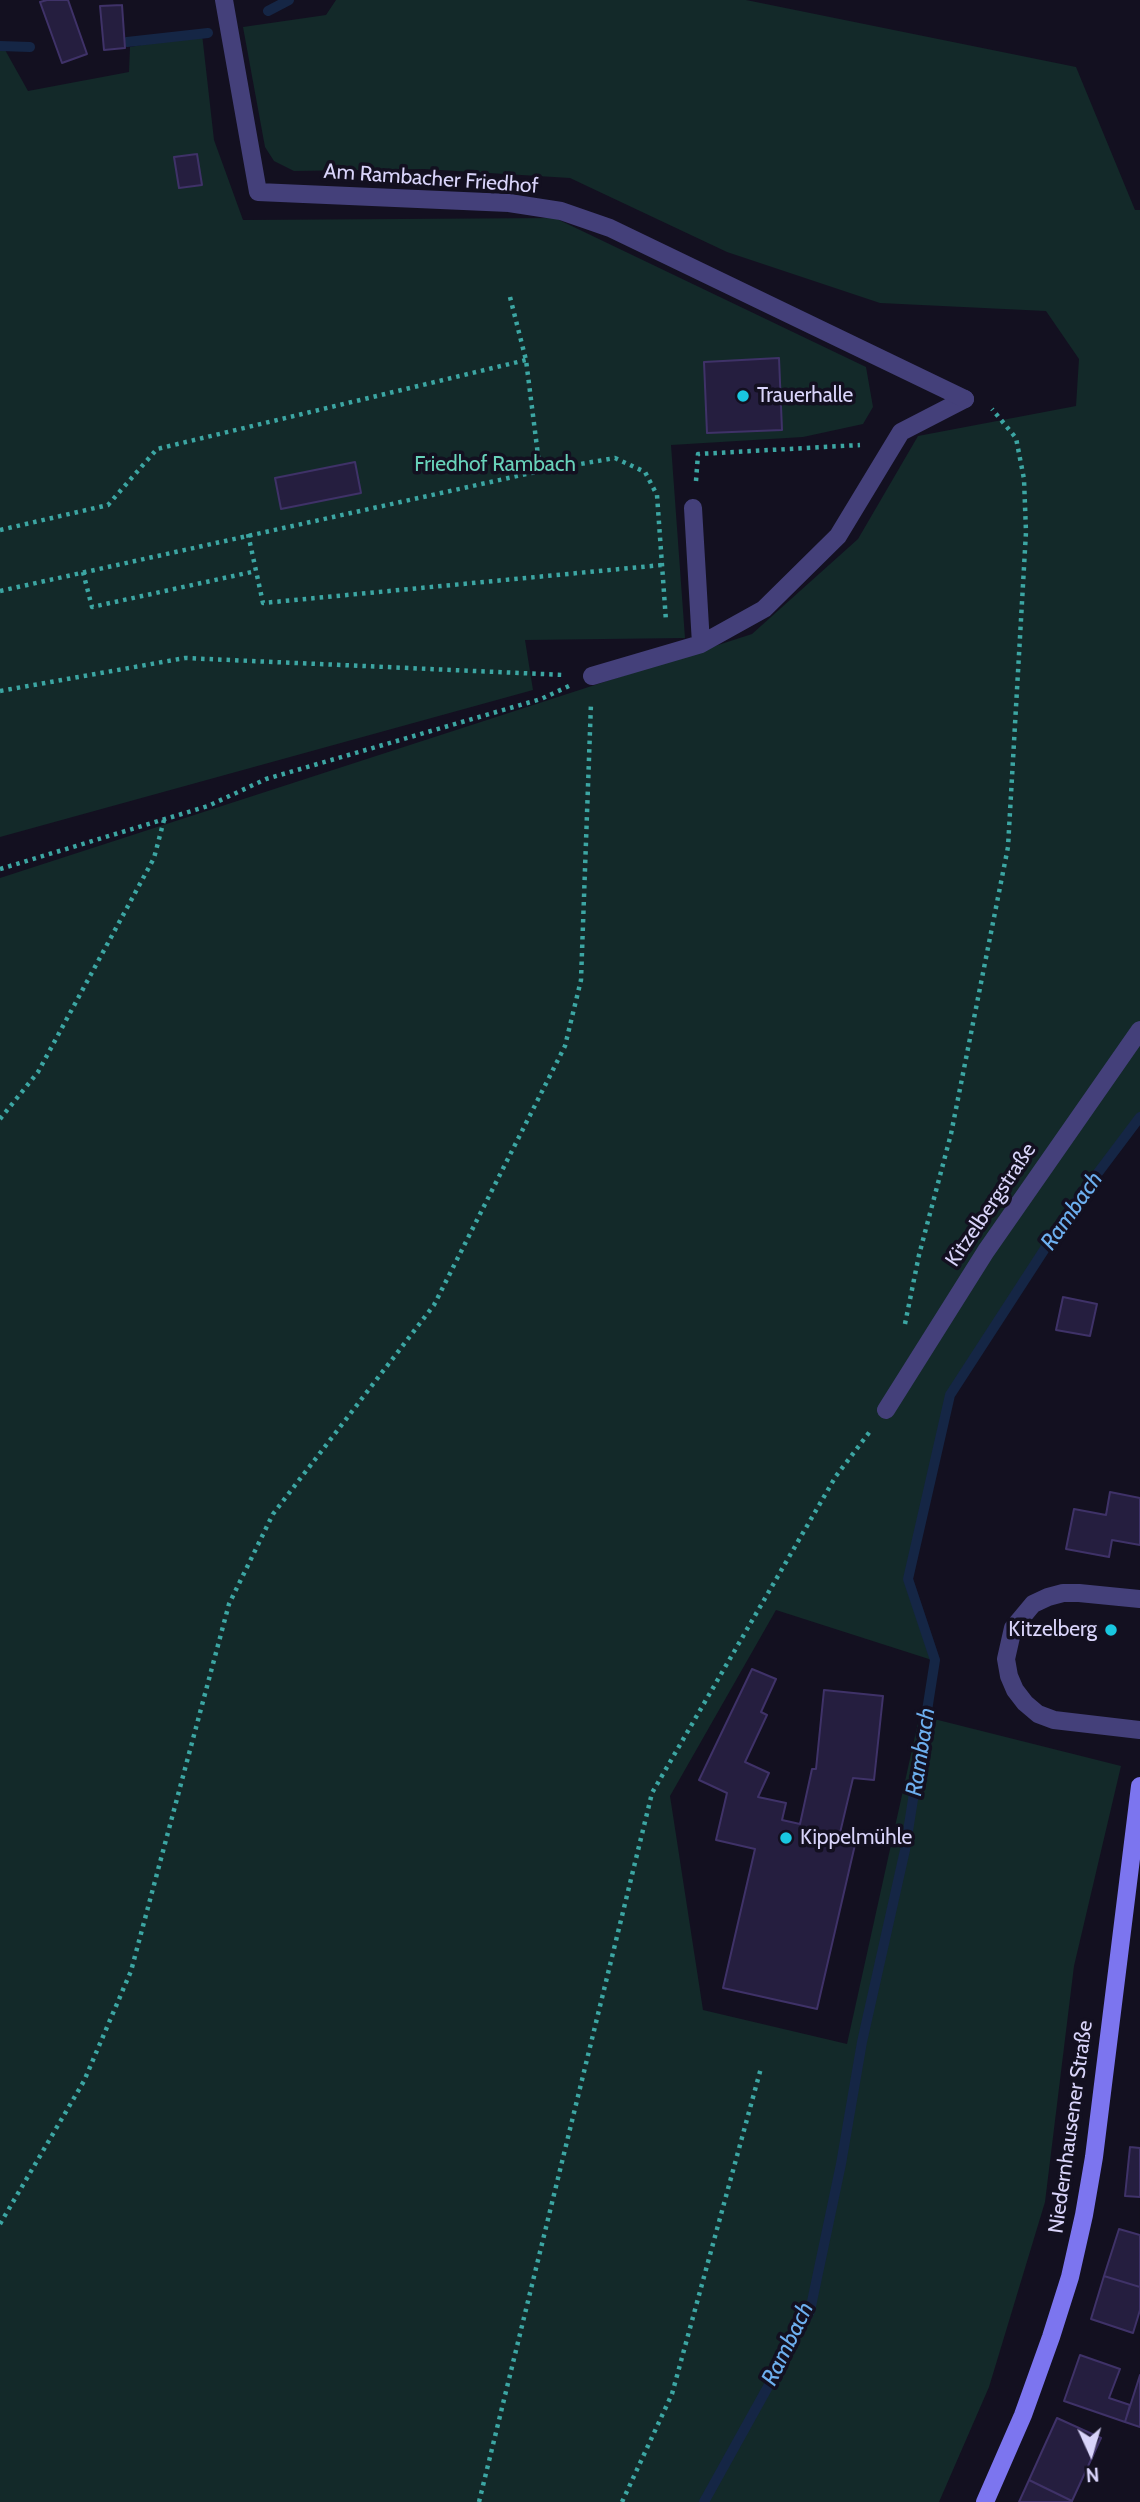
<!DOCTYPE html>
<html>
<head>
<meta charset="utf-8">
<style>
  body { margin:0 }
  #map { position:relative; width:1140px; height:2502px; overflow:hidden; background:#131020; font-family:Cabin,sans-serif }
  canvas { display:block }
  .north { position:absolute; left:1056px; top:2418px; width:70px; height:70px; -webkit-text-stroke:5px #131020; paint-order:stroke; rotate:176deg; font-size:19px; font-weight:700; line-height:28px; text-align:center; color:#d9d4fa }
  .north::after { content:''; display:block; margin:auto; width:24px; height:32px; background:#d9d4fa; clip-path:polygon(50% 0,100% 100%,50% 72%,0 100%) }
</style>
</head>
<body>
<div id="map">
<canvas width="1140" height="2502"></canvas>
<div class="north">N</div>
</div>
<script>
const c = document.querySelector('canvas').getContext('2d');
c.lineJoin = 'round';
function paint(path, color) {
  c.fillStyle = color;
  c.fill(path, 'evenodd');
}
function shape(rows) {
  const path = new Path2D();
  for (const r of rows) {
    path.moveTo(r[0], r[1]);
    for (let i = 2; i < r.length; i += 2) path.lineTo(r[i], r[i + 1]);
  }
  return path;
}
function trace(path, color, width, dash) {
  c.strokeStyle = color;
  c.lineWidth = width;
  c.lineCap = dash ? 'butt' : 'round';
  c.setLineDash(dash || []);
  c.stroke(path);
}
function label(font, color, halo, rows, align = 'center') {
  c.font = font + ' Cabin,sans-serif';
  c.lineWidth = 7;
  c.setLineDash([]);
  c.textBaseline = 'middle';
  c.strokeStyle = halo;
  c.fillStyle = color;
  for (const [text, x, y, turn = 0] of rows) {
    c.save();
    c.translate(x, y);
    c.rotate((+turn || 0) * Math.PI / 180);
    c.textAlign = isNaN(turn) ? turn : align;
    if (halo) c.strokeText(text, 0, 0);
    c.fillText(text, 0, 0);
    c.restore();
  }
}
paint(shape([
  [336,0,746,0,1076,67,1135,210,1140,210,1140,1118,1066,1210,948,1395,904,1580,932,1660,776,1610,670,1796,703,2010,847,2044,919,1718,930,1718,1121,1766,1074,1966,1045,2202,989,2387,939,2502,0,2502,0,878,752,634,858,539,918,436,1076,406,1079,359,1046,311,880,303,727,252,570,178,424,169,294,171,274,161,265,147,243,27,326,15],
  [202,34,214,140,243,220,555,218,866,367,873,407,863,424,803,437,671,445,685,638,525,640,533,690,0,837,0,41,28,91,129,72,130,47]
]), '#132929');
trace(shape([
  [268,11,289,0],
  [127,42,208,33],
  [0,46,30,47],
  [704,2502,810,2311,841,2164,862,2042,905,1850,935,1660,908,1579,950,1395,1070,1210,1140,1117]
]), '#152645', 10);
const building = shape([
  [47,0,68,0,87,54,62,63,40,2,47,0],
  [122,5,125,48,104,50,100,6,122,5],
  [197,154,202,185,179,188,174,157,197,154],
  [779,358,782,430,707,433,704,362,779,358],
  [355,462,361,493,281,509,275,478,355,462],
  [1063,1297,1097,1304,1090,1336,1056,1330,1063,1297],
  [1110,1492,1140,1498,1140,1545,1112,1540,1109,1557,1066,1549,1074,1509,1106,1515,1110,1492],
  [752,1669,776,1679,761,1712,767,1715,745,1762,769,1773,758,1797,786,1803,782,1820,800,1824,812,1769,816,1769,824,1690,883,1696,874,1780,853,1778,840,1833,857,1836,817,2009,723,1988,755,1849,716,1840,727,1793,699,1780,752,1669],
  [1130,2147,1140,2148,1140,2197,1125,2196,1130,2147],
  [1119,2229,1140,2235,1140,2287,1104,2276,1119,2229],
  [1104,2276,1140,2287,1140,2310,1133,2333,1091,2319,1104,2276],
  [1080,2355,1120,2369,1109,2398,1130,2405,1125,2422,1064,2401,1080,2355],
  [1140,2375,1140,2427,1125,2422,1140,2375],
  [1057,2418,1101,2438,1072,2501,1029,2480,1057,2418],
  [1029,2480,1072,2501,1072,2502,1019,2502,1029,2480]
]);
paint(building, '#251e3f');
trace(building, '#3f3268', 2);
trace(shape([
  [510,297,526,360,540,471],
  [696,481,698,454,860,445],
  [0,530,108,505,157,449,526,360],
  [248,534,263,603,662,565],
  [83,572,92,607,256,571],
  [0,591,540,471,615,458,645,472,657,495,666,621],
  [0,691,185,658,564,675],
  [0,869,208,806,266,779,541,699,569,686],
  [0,1119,38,1072,154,858,164,820],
  [905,1324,919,1255,951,1134,1008,847,1026,532,1024,479,1016,438,992,409],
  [0,2224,84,2081,131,1971,229,1604,273,1514,434,1305,565,1046,581,980,591,703],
  [479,2502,652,1793,836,1476,871,1430],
  [622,2502,672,2394,761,2068]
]), '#3ca6a3', 4.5, [3.5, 5]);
trace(shape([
  [693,508,701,644],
  [592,676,701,644,764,609,838,536,901,432,965,399],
  [1140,1599,1079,1593,1063,1593,1048,1597,1033,1604,1013,1628,1006,1659,1009,1676,1015,1690,1025,1703,1038,1714,1054,1720,1140,1730]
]), '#44407a', 18);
trace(shape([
  [224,0,258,192,509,203,561,211,610,228,965,399],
  [886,1410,986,1251,1140,1030]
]), '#44407a', 18);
trace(shape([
  [985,2502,1023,2415,1051,2337,1070,2277,1084,2215,1094,2157,1140,1786]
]), '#7c75ef', 18);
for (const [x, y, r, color] of [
  [743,396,7,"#19c7e0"],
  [1111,1630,7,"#19c7e0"],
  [786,1838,7,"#19c7e0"]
]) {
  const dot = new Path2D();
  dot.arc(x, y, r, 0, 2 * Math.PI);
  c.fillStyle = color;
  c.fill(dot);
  trace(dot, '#131020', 2.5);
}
label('21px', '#d9d4fa', '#131020', [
  ["Am Rambacher Friedhof",431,179,4],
  ["Kitzelbergstraße",991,1205,-56],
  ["Niedernhausener Straße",1071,2127,-82]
]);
label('21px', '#d9d4fa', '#131020', [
  ["Trauerhalle",757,396],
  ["Kitzelberg",1097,1630,"right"],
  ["Kippelmühle",800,1838]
], 'left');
label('21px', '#68d2ba', '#131020', [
  ["Friedhof Rambach",495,465]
]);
label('italic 23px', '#6dafef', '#131020', [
  ["Rambach",1072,1211,-55],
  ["Rambach",921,1752,-81],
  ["Rambach",788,2344,-64]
]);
</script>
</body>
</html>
